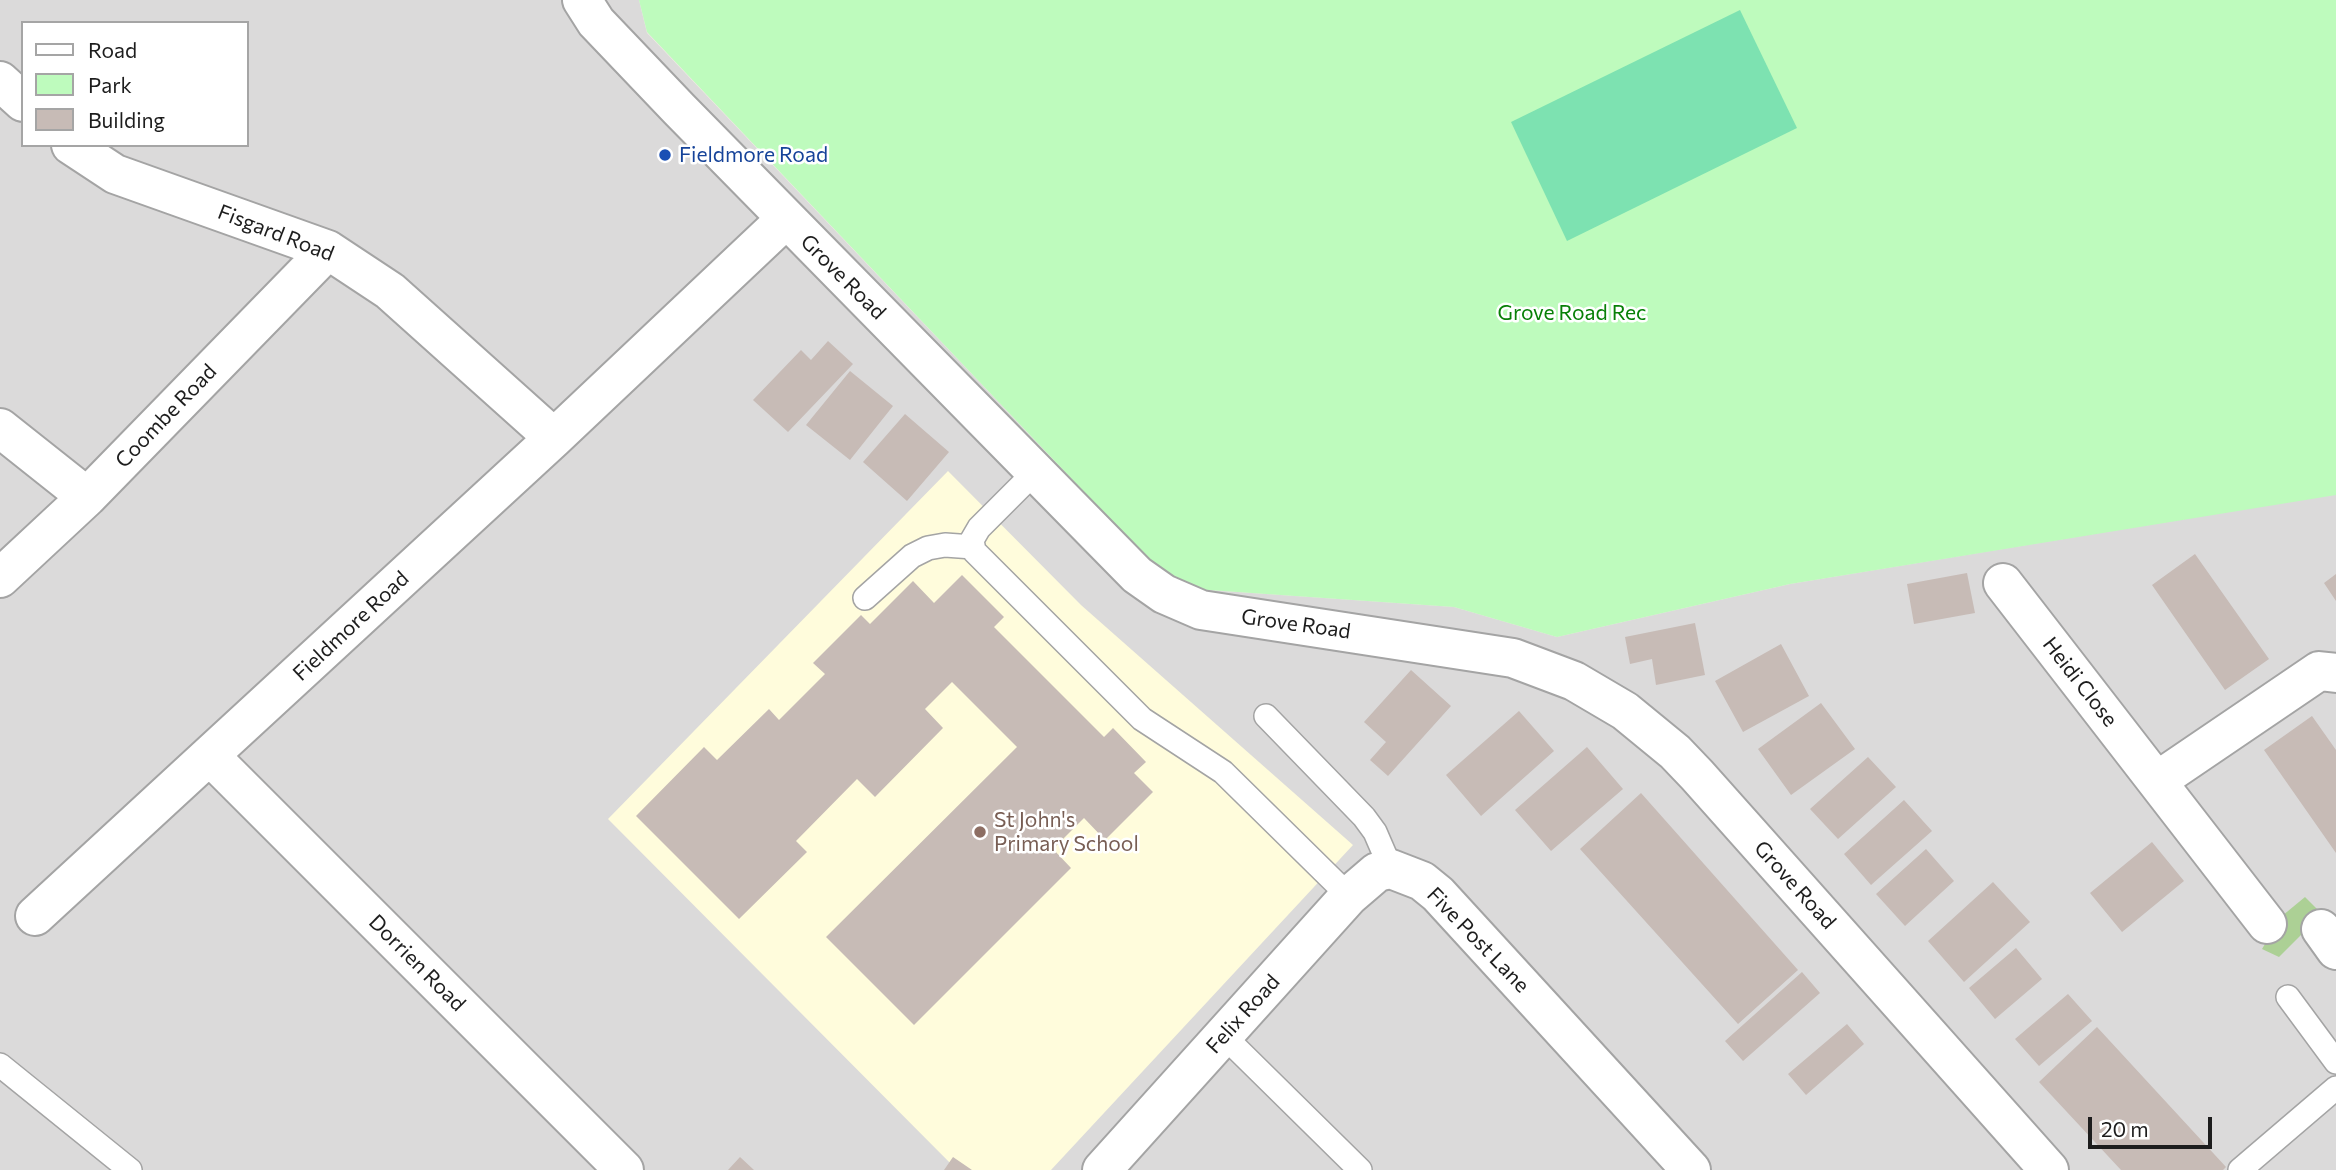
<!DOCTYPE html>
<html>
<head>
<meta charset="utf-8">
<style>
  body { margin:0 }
  #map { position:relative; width:2336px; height:1170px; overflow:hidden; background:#efeae3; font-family:Commissioner,sans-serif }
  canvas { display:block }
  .legend { position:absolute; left:21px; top:21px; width:228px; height:126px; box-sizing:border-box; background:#fff; border:2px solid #a5a5a5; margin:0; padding:9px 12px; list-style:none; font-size:21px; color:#1d1d1d }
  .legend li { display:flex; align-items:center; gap:14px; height:35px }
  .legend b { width:35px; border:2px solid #a5a5a5 }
  .scale { position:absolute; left:2088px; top:1117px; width:124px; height:32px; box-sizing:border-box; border:4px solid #1d1d1d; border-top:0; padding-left:9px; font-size:21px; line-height:24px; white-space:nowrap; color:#1d1d1d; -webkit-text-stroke:5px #fff; paint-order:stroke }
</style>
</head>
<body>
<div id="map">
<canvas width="2336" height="1170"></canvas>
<ul class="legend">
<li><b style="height:9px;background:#fff"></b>Road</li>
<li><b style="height:19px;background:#befbbd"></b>Park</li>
<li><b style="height:19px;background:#c7bbb6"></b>Building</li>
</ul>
<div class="scale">20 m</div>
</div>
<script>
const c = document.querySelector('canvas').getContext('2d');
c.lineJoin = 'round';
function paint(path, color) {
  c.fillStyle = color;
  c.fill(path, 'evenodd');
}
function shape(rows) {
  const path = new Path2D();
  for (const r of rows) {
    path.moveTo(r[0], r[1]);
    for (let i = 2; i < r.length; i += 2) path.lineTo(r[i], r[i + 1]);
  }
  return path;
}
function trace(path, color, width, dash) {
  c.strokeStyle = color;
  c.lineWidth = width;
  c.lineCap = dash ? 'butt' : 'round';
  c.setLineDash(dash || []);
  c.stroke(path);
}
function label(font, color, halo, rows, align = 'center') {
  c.font = font + ' Commissioner,sans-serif';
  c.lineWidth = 5;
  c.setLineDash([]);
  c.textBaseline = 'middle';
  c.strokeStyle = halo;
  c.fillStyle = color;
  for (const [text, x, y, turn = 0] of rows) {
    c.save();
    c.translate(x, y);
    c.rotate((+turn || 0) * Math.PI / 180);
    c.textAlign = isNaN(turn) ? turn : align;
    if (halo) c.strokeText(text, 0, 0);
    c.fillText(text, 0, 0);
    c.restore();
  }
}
paint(shape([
  [0,0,639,0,647,33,1144,555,1194,589,1454,607,1557,637,1790,584,2336,494,2336,1170,0,1170],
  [23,23,247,23,247,145,23,145]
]), '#dbdada');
paint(shape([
  [948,471,1081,605,1353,845,1051,1170,957,1170,608,819]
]), '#fffcdc');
paint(shape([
  [2305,897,2322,914,2279,957,2262,949,2282,916]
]), '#acd095');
paint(shape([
  [639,0,2336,0,2336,495,1790,584,1557,637,1454,607,1194,589,1175,581,1144,555,647,32]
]), '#befbbd');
paint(shape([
  [1740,10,1797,128,1567,241,1511,122]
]), '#7de2b1');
paint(shape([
  [828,341,853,364,788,432,753,400,801,350,811,360],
  [850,371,893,406,850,460,806,425],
  [905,414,949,452,907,501,863,462],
  [2195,554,2269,659,2225,690,2152,585],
  [1967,573,1975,613,1914,624,1907,584],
  [2336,574,2336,601,2324,583],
  [962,575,1004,617,994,627,1104,737,1113,728,1146,762,1134,773,1153,792,1105,840,1084,818,1053,849,1071,868,914,1025,826,937,1017,747,952,682,925,709,943,728,875,797,857,779,796,841,807,852,739,919,636,816,704,747,717,760,769,709,779,720,825,674,813,663,861,615,870,624,913,581,934,603],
  [1695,623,1705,675,1656,685,1652,659,1630,664,1625,637],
  [1781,644,1809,696,1743,732,1715,681],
  [1411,670,1451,706,1388,776,1370,760,1386,742,1364,722],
  [1821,703,1855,749,1791,795,1758,749],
  [1519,711,1554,751,1481,816,1446,775],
  [2312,716,2336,750,2336,853,2264,750],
  [1587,747,1623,789,1551,851,1515,810],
  [1868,757,1896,787,1838,839,1810,809],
  [1641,793,1798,970,1738,1024,1580,849],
  [1904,800,1932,831,1871,885,1844,854],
  [2152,842,2184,881,2122,932,2090,893],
  [1926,849,1954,881,1905,926,1876,894],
  [1993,882,2030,922,1964,982,1928,941],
  [2016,948,2042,979,1995,1019,1969,988],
  [1802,972,1820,993,1743,1061,1725,1041],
  [2068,994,2092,1021,2039,1066,2015,1039],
  [1847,1024,1864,1044,1806,1095,1788,1074],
  [2097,1027,2226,1167,2223,1170,2121,1170,2039,1082],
  [740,1157,754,1170,728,1170],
  [953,1157,972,1170,944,1170]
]), '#c7bbb6');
const lane = shape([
  [1035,472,979,528,972,540,974,551,1142,719,1223,772,1349,896],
  [865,598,912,556,928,548,945,545,973,547],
  [1266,716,1364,817,1375,832,1391,869],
  [2288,997,2336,1062],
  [1224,1036,1360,1170],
  [0,1065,130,1170],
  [2240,1170,2336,1088]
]);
const street = shape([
  [582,0,596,22,679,109,1137,575,1164,594,1201,610,1513,658,1574,681,1625,711,1675,752,1697,775,2049,1170],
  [0,81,23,102],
  [71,145,115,174,328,250,390,291,554,438],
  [0,428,87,497],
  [0,578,87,497,328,250],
  [2003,583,2267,924],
  [210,756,624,1170],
  [2157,781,2319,671,2336,673],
  [35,916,554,438,786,219],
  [2321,929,2336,950],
  [1102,1170,1349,896,1377,872,1391,869,1422,881,1438,894,1691,1170]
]);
trace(lane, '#a4a4a4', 26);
trace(street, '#a4a4a4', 42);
trace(lane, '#fff', 23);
trace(street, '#fff', 38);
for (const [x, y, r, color] of [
  [665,155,7,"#1a4fb4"],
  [980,832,7,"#8d6e63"]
]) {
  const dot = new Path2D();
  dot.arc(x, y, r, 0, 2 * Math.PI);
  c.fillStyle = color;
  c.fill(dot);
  trace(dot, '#fff', 2.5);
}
label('21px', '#164399', '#fff', [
  ["Fieldmore Road",679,155]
], 'left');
label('21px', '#1d1d1d', '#fff', [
  ["Fisgard Road",276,233,21],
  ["Grove Road",843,277,45],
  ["Coombe Road",166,416,-46],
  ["Grove Road",1296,624,8],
  ["Fieldmore Road",351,626,-43],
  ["Heidi Close",2080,682,52],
  ["Grove Road",1795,885,48],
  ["Five Post Lane",1478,940,46],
  ["Dorrien Road",417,963,45],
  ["Felix Road",1243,1014,-48]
]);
label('21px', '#088007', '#fff', [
  ["Grove Road Rec",1572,313]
]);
label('21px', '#785e54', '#fff', [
  ["St John's",994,820],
  ["Primary School",994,844]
], 'left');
</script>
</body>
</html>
